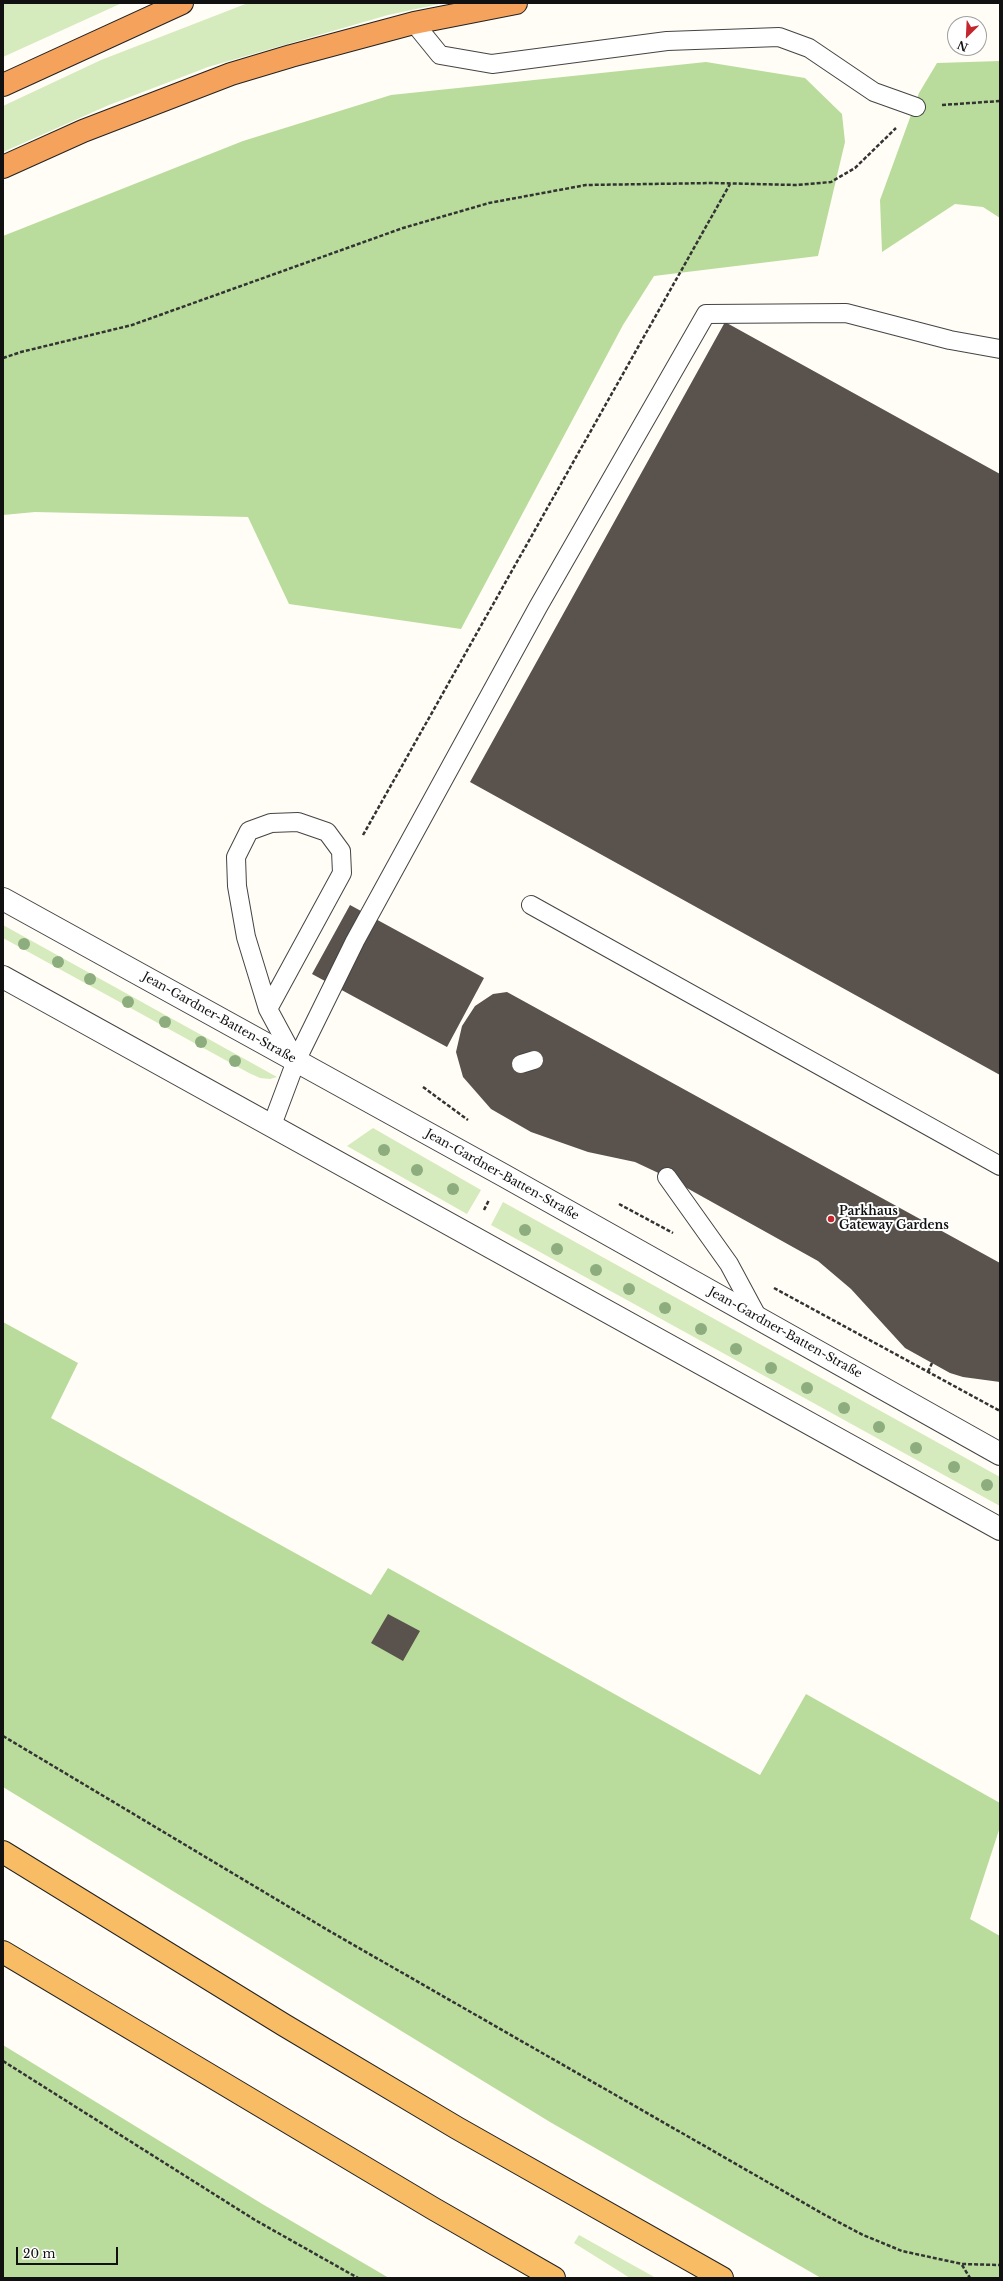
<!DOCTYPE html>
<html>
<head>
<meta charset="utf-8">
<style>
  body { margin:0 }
  #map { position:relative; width:1003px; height:2281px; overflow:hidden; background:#fffdf5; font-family:"Libre Baskerville",serif }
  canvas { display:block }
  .frame { position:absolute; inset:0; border:4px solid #111; pointer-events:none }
  .north { position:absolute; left:947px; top:16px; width:40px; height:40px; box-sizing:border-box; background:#fff; border:1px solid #a0a0a0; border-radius:50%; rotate:204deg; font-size:11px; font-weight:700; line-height:16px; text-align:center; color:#111 }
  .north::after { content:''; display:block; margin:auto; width:14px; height:18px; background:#c4262e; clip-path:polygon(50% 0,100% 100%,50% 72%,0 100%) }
  .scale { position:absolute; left:16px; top:2247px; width:102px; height:18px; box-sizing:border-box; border:2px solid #111; border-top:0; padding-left:5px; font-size:12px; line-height:14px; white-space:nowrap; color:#111; -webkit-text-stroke:3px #fff; paint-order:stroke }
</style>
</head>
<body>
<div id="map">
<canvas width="1003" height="2281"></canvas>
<div class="frame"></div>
<div class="north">N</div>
<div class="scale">20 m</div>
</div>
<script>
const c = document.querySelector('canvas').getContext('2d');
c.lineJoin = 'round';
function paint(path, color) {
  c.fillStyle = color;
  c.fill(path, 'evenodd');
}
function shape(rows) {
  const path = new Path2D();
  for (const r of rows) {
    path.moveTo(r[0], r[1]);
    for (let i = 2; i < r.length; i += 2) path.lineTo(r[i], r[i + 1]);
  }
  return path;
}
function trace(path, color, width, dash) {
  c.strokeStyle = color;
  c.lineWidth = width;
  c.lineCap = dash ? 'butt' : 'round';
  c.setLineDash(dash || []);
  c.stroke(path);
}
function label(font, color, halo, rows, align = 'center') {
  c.font = font + ' "Libre Baskerville",serif';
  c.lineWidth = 4;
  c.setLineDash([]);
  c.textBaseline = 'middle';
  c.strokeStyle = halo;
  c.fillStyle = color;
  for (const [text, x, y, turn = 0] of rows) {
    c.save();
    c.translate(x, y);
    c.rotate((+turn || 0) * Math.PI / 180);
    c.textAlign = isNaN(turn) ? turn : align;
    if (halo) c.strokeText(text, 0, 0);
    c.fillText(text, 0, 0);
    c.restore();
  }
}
paint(shape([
  [3,3,122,3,3,57],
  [248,3,444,3,388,15,208,67,109,105,3,152,3,106,101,60],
  [3,925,277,1077,270,1079,260,1078,249,1073,3,938],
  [373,1128,481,1190,467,1214,347,1146],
  [503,1202,1000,1477,1000,1506,491,1225],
  [579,2235,656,2278,630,2278,574,2243]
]), '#d5ebbd');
paint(shape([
  [1000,61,1000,218,983,207,955,204,882,252,880,200,919,93,937,63],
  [706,62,805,78,842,114,845,142,818,256,654,276,623,325,461,629,289,604,248,517,35,512,3,515,3,236,243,141,391,95],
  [3,1322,78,1363,51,1418,371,1595,388,1568,760,1775,806,1694,1000,1803,1000,1827,970,1919,1000,1936,1000,2278,821,2278,550,2122,3,1787],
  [3,2045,264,2205,389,2278,3,2278]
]), '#b9dc9c');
paint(shape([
  [725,322,1000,474,1000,1075,470,782],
  [350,905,484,978,447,1047,312,974],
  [507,992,1000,1263,1000,1382,963,1377,950,1373,905,1348,851,1289,818,1261,667,1177,635,1162,588,1152,531,1132,491,1109,463,1077,456,1052,462,1026,475,1006,493,994],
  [388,1614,420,1631,403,1661,371,1643]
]), '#5a524d');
const service = shape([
  [414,23,440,55,492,64,667,41,779,37,809,48,874,92,916,107],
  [531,905,1000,1166],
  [268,1009,342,873,341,851,327,832,298,822,271,823,249,831,236,857,237,886,246,937,268,1009,296,1061],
  [272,1125,296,1061,355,941,538,607,706,314,846,313,950,340,1000,349],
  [667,1177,729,1264,758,1318]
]);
const minor = shape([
  [3,899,503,1175,1000,1454],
  [3,977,1000,1529]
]);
const trunk = shape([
  [3,1852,284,2025,457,2128,722,2278],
  [3,1952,434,2209,554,2278]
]);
const motorway = shape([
  [3,85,182,3],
  [3,167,83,131,231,74,291,56,414,23,516,3]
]);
trace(service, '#444', 20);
trace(minor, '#444', 24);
trace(trunk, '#222', 24);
trace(motorway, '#222', 24);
trace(shape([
  [942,105,1000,101],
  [3,358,21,352,132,325,403,228,489,203,586,185,713,183,796,185,831,182,855,168,896,128],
  [363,835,730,184],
  [423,1087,468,1120],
  [619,1204,673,1233],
  [484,1210,489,1200],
  [774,1288,1000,1411],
  [928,1372,932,1363],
  [3,1736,331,1932,825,2215,863,2235,902,2251,962,2264,1000,2265],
  [3,2061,255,2220,358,2278],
  [962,2265,970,2278]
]), '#333', 2.5, [4, 2]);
trace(service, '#fff', 18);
trace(minor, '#fff', 22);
trace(trunk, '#f7bc64', 22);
trace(motorway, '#f5a25d', 22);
const serviceBridge = shape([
  [521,1064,534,1060]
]);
trace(serviceBridge, '#444', 20, []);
trace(serviceBridge, '#fff', 18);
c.fillStyle = '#8dad7f';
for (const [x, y] of [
  [24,944],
  [58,962],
  [90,979],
  [128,1002],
  [165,1022],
  [201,1042],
  [235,1061],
  [384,1150],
  [417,1170],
  [453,1189],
  [525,1230],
  [557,1249],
  [596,1270],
  [629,1289],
  [665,1308],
  [701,1329],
  [736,1349],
  [771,1368],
  [807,1388],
  [844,1408],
  [879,1427],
  [916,1448],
  [954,1467],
  [987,1485]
]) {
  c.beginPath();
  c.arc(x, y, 6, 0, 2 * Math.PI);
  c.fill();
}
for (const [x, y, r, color] of [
  [831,1219,4,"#c4262e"]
]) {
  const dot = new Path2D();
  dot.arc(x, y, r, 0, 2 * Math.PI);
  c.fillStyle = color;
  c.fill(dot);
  trace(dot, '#fff', 1.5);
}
label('12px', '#111', '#fff', [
  ["Jean-Gardner-Batten-Straße",219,1018,29],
  ["Jean-Gardner-Batten-Straße",502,1175,29],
  ["Jean-Gardner-Batten-Straße",785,1333,29]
]);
label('bold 12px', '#111', '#fff', [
  ["Parkhaus",839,1212],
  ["Gateway Gardens",839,1226]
], 'left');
</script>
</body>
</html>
